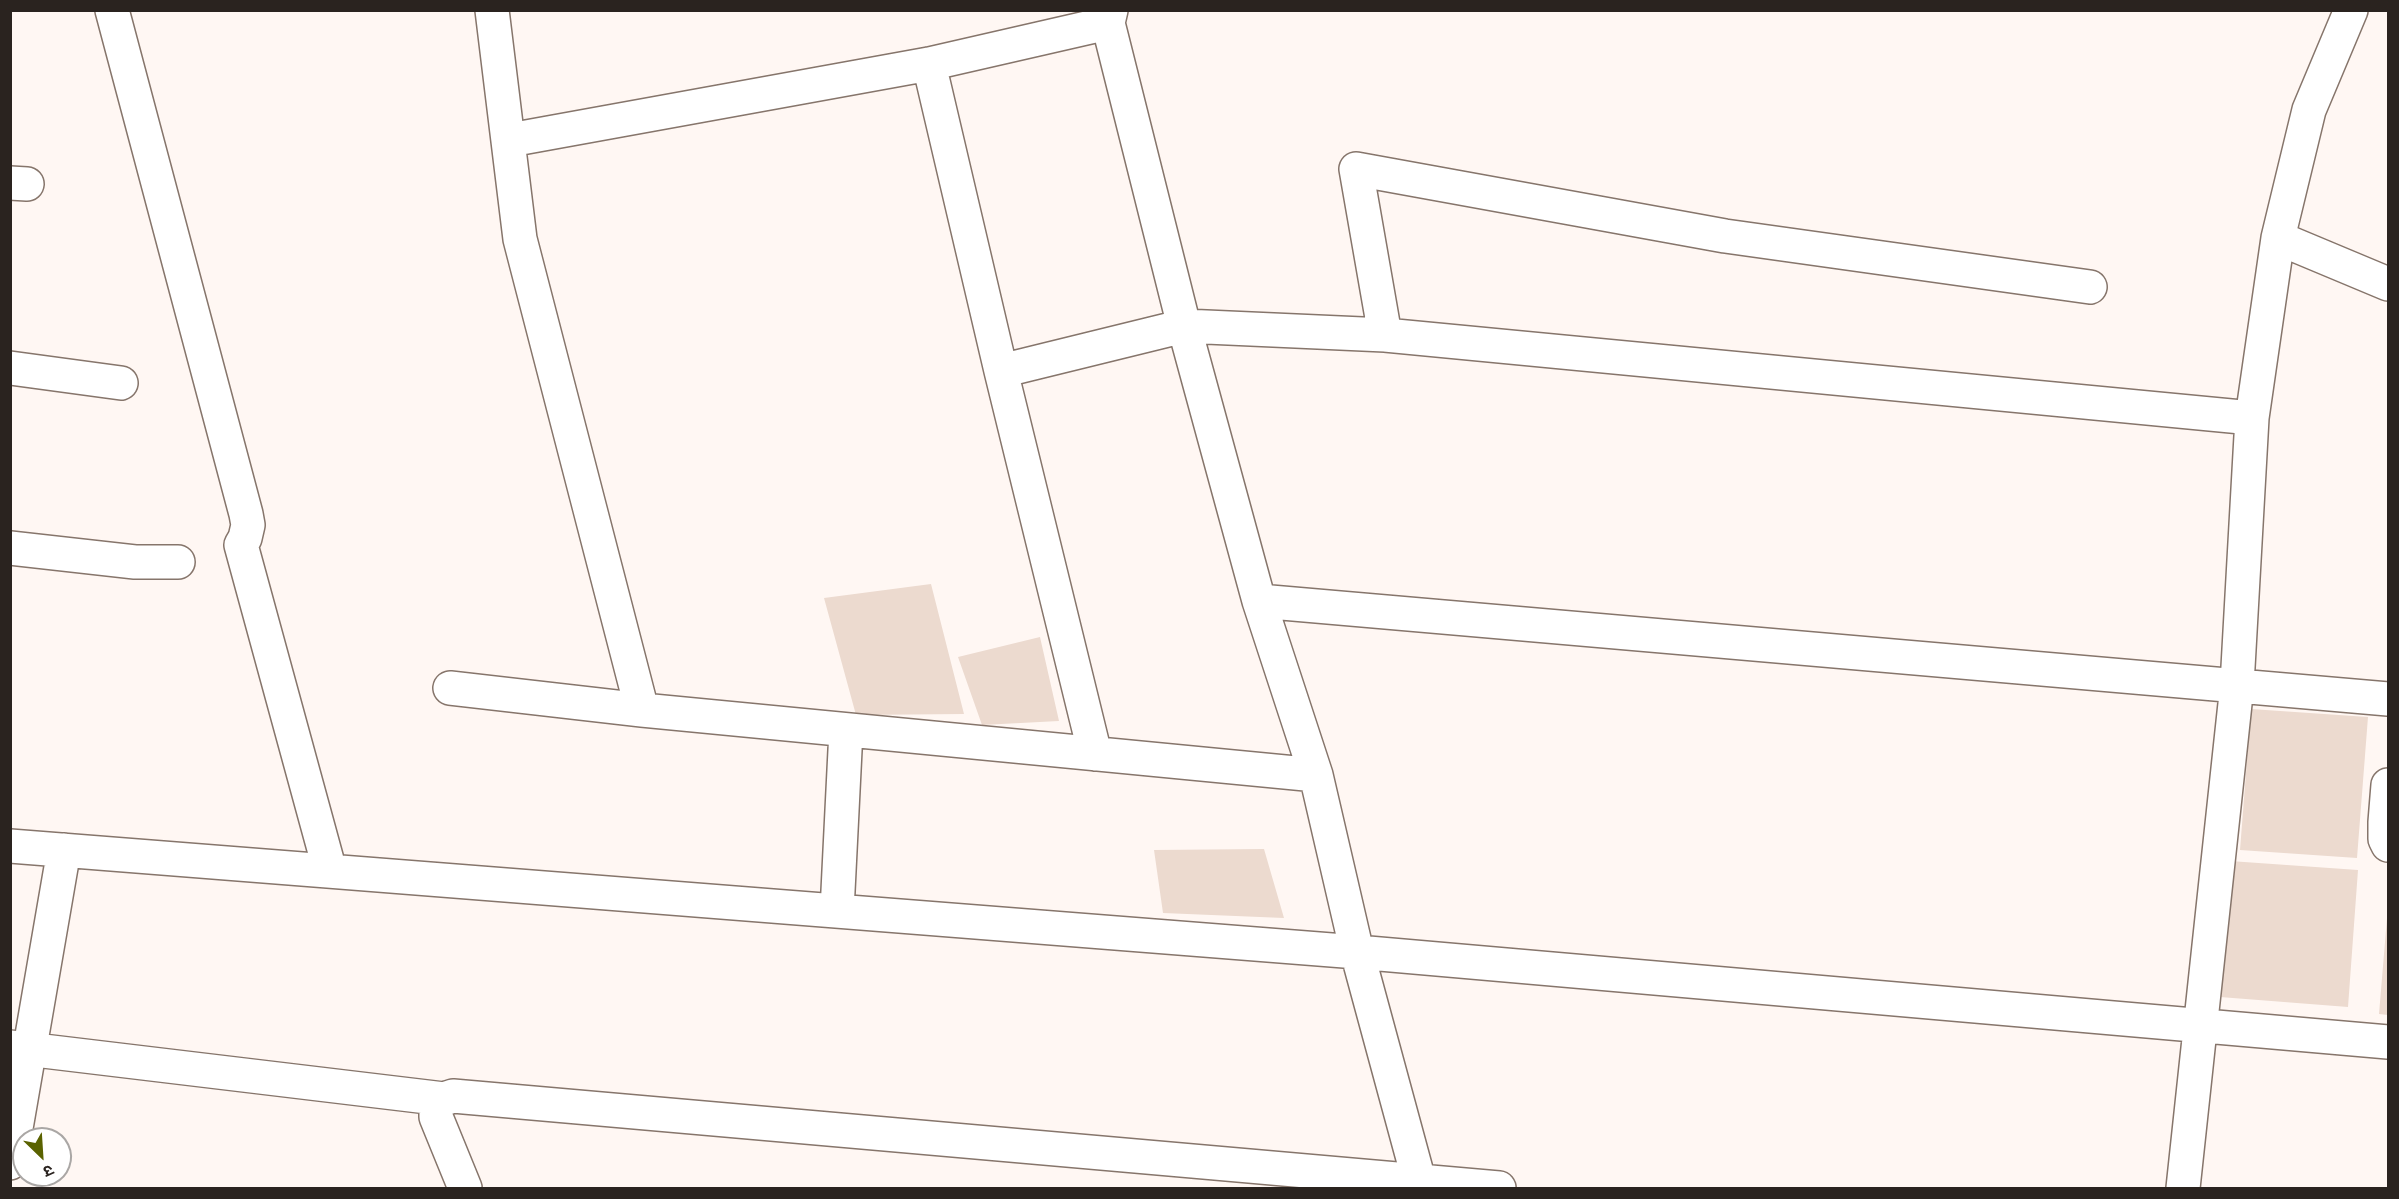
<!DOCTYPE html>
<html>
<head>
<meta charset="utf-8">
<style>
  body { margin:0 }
  #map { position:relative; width:2399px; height:1199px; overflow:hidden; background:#fff7f3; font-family:"IBM Plex Serif","Noto Sans Devanagari",serif }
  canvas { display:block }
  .frame { position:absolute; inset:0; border:12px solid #2a231f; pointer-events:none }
  .north { position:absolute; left:12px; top:1127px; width:60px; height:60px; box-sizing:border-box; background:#fff; border:2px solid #aaa7a5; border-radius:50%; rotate:155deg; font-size:16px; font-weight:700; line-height:24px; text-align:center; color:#2a231f }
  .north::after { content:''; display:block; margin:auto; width:21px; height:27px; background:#5a6200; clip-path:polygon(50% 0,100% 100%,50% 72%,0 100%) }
</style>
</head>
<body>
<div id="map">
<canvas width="2399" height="1199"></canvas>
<div class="frame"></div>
<div class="north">उ</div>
</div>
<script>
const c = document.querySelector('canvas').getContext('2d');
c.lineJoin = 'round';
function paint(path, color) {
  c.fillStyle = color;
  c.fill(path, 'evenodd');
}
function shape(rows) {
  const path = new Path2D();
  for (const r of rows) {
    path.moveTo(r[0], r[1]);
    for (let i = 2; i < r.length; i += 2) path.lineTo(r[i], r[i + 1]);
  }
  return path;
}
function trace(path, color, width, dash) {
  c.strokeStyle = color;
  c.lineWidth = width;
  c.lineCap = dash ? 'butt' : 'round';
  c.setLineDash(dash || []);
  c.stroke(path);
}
paint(shape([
  [931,584,964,714,856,715,824,598],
  [1040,637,1059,721,982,725,958,657],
  [2251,709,2368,717,2357,858,2240,850],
  [1264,849,1284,918,1163,913,1154,850],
  [2230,861,2358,870,2348,1007,2220,997],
  [2387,918,2388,918,2388,1015,2379,1014]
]), '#ecdacf');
const minor = shape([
  [112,10,246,514,248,525,245,538,241,545,330,871],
  [492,10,520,239,642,710],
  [1111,10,1108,23,1184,326,1259,601,1316,775,1357,952,1421,1188],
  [929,64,1001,371,1095,754],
  [510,140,929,64,1108,23],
  [10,183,27,184],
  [2278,238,2388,284],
  [1385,335,1356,169,1725,236,2090,287],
  [10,368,121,383],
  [1001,371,1184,326,1385,335,2252,418],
  [10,548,135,562,178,562],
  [1259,601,2388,699],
  [450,688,642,710,1316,775],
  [2388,785,2385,822,2385,839,2388,845],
  [10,846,1357,952,2388,1042],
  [837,911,846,730],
  [10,1047,444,1099],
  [10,1163,64,850],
  [465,1188,436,1117,436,1106,444,1099,453,1096,1499,1188],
  [2183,1188,2237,685,2252,418,2278,238,2309,110,2351,10]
]);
trace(minor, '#86756b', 36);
trace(minor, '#fff', 33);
</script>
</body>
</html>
